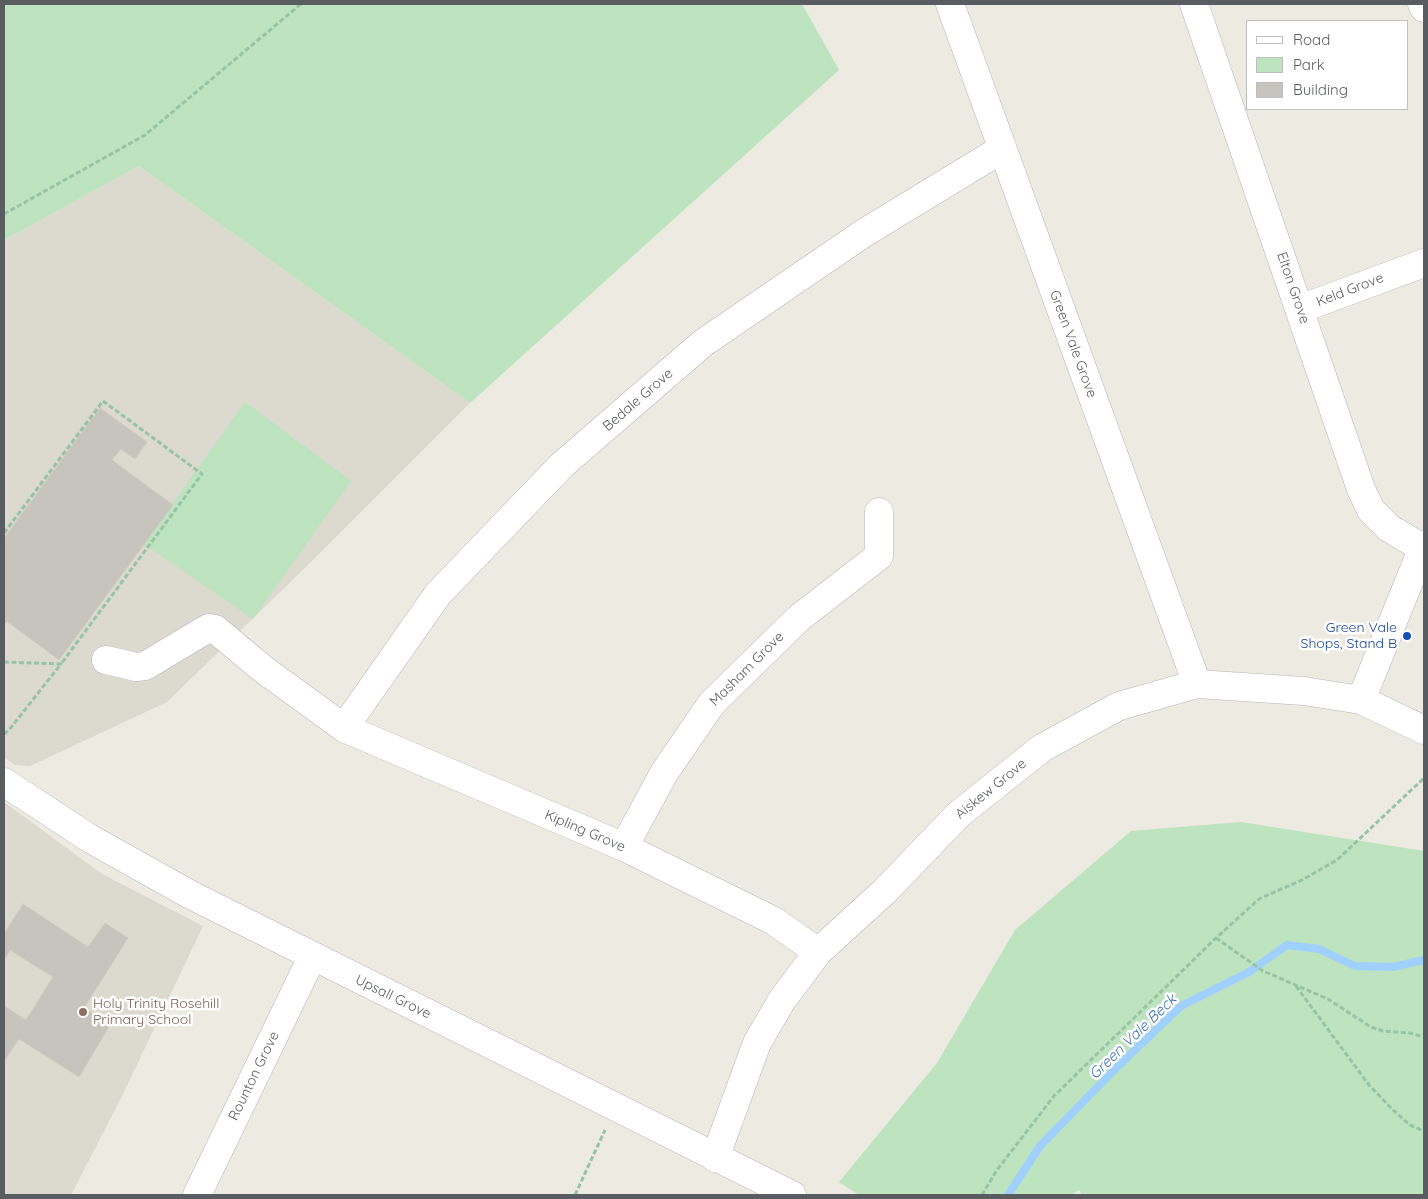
<!DOCTYPE html>
<html>
<head>
<meta charset="utf-8">
<style>
  body { margin:0 }
  #map { position:relative; width:1428px; height:1199px; overflow:hidden; background:#eceae1; font-family:Quicksand,sans-serif }
  canvas { display:block }
  .frame { position:absolute; inset:0; border:5px solid #595c61; pointer-events:none }
  .legend { position:absolute; left:1246px; top:20px; width:162px; height:90px; box-sizing:border-box; background:#fff; border:1px solid #bdbec0; margin:0; padding:6px 9px; list-style:none; font-size:15px; color:#595c61 }
  .legend li { display:flex; align-items:center; gap:10px; height:25px }
  .legend b { width:25px; border:1px solid #bdbec0 }
</style>
</head>
<body>
<div id="map">
<canvas width="1428" height="1199"></canvas>
<div class="frame"></div>
<ul class="legend">
<li><b style="height:6px;background:#fff"></b>Road</li>
<li><b style="height:14px;background:#bde3bf"></b>Park</li>
<li><b style="height:14px;background:#c7c4be"></b>Building</li>
</ul>
</div>
<script>
const c = document.querySelector('canvas').getContext('2d');
c.lineJoin = 'round';
function paint(path, color) {
  c.fillStyle = color;
  c.fill(path, 'evenodd');
}
function shape(rows) {
  const path = new Path2D();
  for (const r of rows) {
    path.moveTo(r[0], r[1]);
    for (let i = 2; i < r.length; i += 2) path.lineTo(r[i], r[i + 1]);
  }
  return path;
}
function trace(path, color, width, dash) {
  c.strokeStyle = color;
  c.lineWidth = width;
  c.lineCap = dash ? 'butt' : 'round';
  c.setLineDash(dash || []);
  c.stroke(path);
}
function label(font, color, halo, rows, align = 'center') {
  c.font = font + ' Quicksand,sans-serif';
  c.lineWidth = 5;
  c.setLineDash([]);
  c.textBaseline = 'middle';
  c.strokeStyle = halo;
  c.fillStyle = color;
  for (const [text, x, y, turn = 0] of rows) {
    c.save();
    c.translate(x, y);
    c.rotate((+turn || 0) * Math.PI / 180);
    c.textAlign = isNaN(turn) ? turn : align;
    if (halo) c.strokeText(text, 0, 0);
    c.fillText(text, 0, 0);
    c.restore();
  }
}
paint(shape([
  [139,166,470,403,313,560,167,702,30,766,15,765,4,757,4,240],
  [4,802,102,874,203,926,121,1098,71,1195,4,1195]
]), '#dcd9cf');
paint(shape([
  [4,4,802,4,839,70,470,403,139,166,4,240],
  [245,402,351,481,253,619,144,544],
  [1241,822,1424,851,1424,1195,1082,1195,1079,1190,1072,1195,859,1195,839,1182,937,1063,1015,930,1131,831]
]), '#bde3bf');
trace(shape([
  [1008,1195,1040,1146,1118,1066,1181,1006,1249,972,1287,945,1319,949,1355,966,1393,967,1424,960]
]), '#a0d0fd', 8);
const building = shape([
  [100,408,147,442,135,459,121,449,112,460,173,505,59,660,4,619,4,538,100,408],
  [23,904,88,947,105,923,128,938,84,1008,110,1025,79,1077,19,1039,4,1061,4,1006,26,1020,53,977,10,950,4,960,4,934,23,904]
]);
paint(building, '#c7c4be');
trace(building, '#d0ccbf', 1);
const minor = shape([
  [950,4,1197,684],
  [1194,4,1361,489,1371,510,1389,528,1424,549],
  [1422,4,1424,8],
  [1300,309,1424,263],
  [106,660,136,667,145,666,200,633,209,628,215,629,263,669,344,728,624,847,774,921,818,952],
  [1361,700,1424,545],
  [344,728,438,594,562,465,703,343,864,233,1002,149],
  [4,782,89,838,189,894,792,1195],
  [624,847,664,773,712,703,799,618,879,556,879,512],
  [715,1158,757,1043,782,1000,818,952,885,891,959,814,1042,748,1119,706,1197,684,1304,691,1361,700,1424,730],
  [197,1195,312,957]
]);
trace(minor, '#b3b6bb', 29);
trace(shape([
  [4,214,145,135,301,4],
  [4,533,103,401,202,474,61,664],
  [4,622,5,620],
  [4,662,61,664,9,730,4,734],
  [1216,938,1263,971,1328,999,1371,1027,1383,1031,1410,1033,1424,1037],
  [1296,986,1369,1085,1392,1109,1410,1125,1424,1131],
  [575,1195,605,1130],
  [982,1195,997,1170,1054,1096,1216,938,1259,899,1302,880,1337,860,1424,778]
]), '#97c4a6', 3, [5, 2.5]);
trace(minor, '#fff', 28);
for (const [x, y, r, color] of [
  [1407,636,5,"#1a4fb4"],
  [83,1012,5,"#8d6e63"]
]) {
  const dot = new Path2D();
  dot.arc(x, y, r, 0, 2 * Math.PI);
  c.fillStyle = color;
  c.fill(dot);
  trace(dot, '#fff', 2);
}
label('14px', '#595c61', '#fff', [
  ["Elton Grove",1293,288,71],
  ["Keld Grove",1350,290,-21],
  ["Green Vale Grove",1073,344,70],
  ["Bedale Grove",638,400,-41],
  ["Masham Grove",747,669,-45],
  ["Aiskew Grove",991,789,-39],
  ["Kipling Grove",585,831,23],
  ["Upsall Grove",393,997,26],
  ["Rounton Grove",254,1076,-64]
]);
label('14px', '#164399', '#fff', [
  ["Green Vale",1397,628],
  ["Shops, Stand B",1397,644]
], 'right');
label('14px', '#785e54', '#fff', [
  ["Holy Trinity Rosehill",93,1004],
  ["Primary School",93,1020]
], 'left');
label('italic 15px', '#4175b6', '#fff', [
  ["Green Vale Beck",1133,1037,-44]
]);
</script>
</body>
</html>
